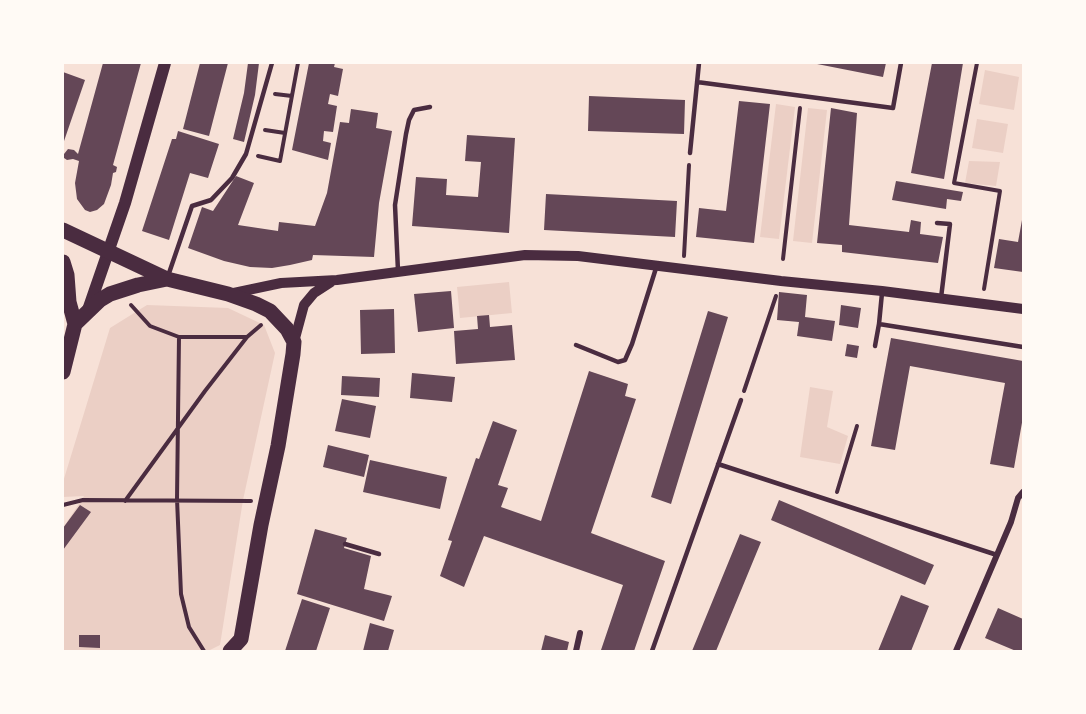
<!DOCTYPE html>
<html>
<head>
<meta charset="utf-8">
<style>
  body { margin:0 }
  #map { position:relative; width:1086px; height:714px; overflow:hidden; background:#f7e1d7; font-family:"IBM Plex Sans",sans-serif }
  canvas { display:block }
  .frame { position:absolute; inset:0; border:64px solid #fffaf5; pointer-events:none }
</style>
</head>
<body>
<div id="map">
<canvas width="1086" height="714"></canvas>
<div class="frame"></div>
</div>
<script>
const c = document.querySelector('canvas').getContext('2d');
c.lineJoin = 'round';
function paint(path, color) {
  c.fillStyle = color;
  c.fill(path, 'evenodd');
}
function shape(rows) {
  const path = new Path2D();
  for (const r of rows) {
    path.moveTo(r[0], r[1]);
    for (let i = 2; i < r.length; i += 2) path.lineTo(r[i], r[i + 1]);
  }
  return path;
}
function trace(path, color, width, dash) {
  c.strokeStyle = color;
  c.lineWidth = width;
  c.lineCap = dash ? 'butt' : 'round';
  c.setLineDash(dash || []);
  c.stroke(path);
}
paint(shape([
  [985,70,1019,77,1014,110,979,104],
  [776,104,795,107,779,239,760,237],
  [808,108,827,110,812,243,793,241],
  [977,119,1008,124,1003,153,972,148],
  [969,161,1000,162,996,186,965,183],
  [509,282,512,313,460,318,457,287],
  [147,305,228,308,264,325,275,353,243,500,220,645,208,651,63,651,63,528,84,496,63,497,63,482,110,328],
  [810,387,833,391,827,427,848,436,840,464,800,457]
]), '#ebcfc5');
paint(shape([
  [103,63,141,63,113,165,117,167,116,172,113,173,111,185,104,204,97,210,90,212,85,210,77,199,75,183,79,161,73,159,67,160,64,158,64,154,68,149,74,150,78,154],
  [200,63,228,63,209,136,183,129],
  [248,63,259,63,255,95,244,142,233,139,244,93],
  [309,63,335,63,334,67,343,69,338,96,330,94,328,104,337,106,333,132,324,131,323,141,331,143,328,160,292,150],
  [812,63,886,63,883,77],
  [932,63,963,63,944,179,911,173],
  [63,72,85,80,63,144],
  [589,96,685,100,684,134,588,131],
  [739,101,770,104,754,243,696,237,699,208,726,211],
  [831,108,857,113,849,225,909,232,911,220,921,222,920,234,943,237,938,263,842,252,842,245,817,243],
  [351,109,378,113,376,128,392,131,379,203,374,257,313,255,312,260,290,265,272,268,250,267,224,261,188,248,202,207,213,211,236,176,254,183,238,225,278,231,279,222,315,226,327,193,340,122,349,123],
  [178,131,219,144,208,178,190,173,169,240,142,231,172,139,176,139],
  [467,135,515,138,509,233,412,226,416,177,447,179,446,195,478,197,481,162,465,161],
  [896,181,963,192,961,201,947,199,946,209,892,200],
  [546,194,677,201,675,237,544,230],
  [1022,220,1023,272,994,268,999,239,1018,242],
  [451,291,454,328,418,332,414,294],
  [779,292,807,295,805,317,835,321,832,341,797,336,799,322,777,320],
  [841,305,861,308,858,328,839,325],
  [394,309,395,353,361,354,360,310],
  [708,311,728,317,671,504,651,497],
  [489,315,490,327,512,325,515,360,456,364,454,331,478,329,477,316],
  [891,338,1023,361,1023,417,1014,468,990,464,1005,383,910,366,895,450,871,446],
  [847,344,859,346,857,358,845,356],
  [589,371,628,384,625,396,636,399,591,533,665,561,634,651,601,650,623,585,484,536,464,587,440,576,452,541,448,540,476,458,479,459,493,421,517,430,498,485,508,488,501,507,541,521],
  [412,373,455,377,452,402,410,398],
  [342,376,380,378,379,397,341,395],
  [342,399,376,406,370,438,335,431],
  [328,445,369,455,364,477,323,467],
  [370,460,447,477,440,509,363,492],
  [779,500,934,565,925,585,771,520],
  [80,505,91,512,63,550,63,528],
  [315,529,347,538,344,548,371,556,364,589,392,596,384,621,297,594],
  [740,534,761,542,716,651,692,651],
  [901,595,929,606,911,651,878,651],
  [302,599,330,608,316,651,285,651],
  [998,608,1023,619,1023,651,1016,651,985,638],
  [370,623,394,630,388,651,363,651],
  [79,635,100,635,100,648,79,647],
  [545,635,569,642,567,651,541,651]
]), '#644757');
trace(shape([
  [977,63,954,183,1000,191,984,289],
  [275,94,292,96],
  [265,130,285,133],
  [258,156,280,161,298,63],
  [684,256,689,165],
  [783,259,800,108],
  [131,305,150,326,179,337,177,499,181,594,189,627,204,651],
  [179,337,247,337,261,325],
  [744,391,776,296],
  [837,492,857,426],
  [125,501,205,391,247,337],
  [63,505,83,500,251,501]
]), '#4a2c40', 4);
trace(shape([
  [697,82,893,108,901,63],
  [690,153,699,63],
  [937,223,950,224,941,298],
  [398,271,395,205,406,134,409,120,414,110,430,107],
  [168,276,192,206,211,200,232,178,246,154,272,63],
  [882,293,879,324,1023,347],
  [576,345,618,362,625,360,632,344,657,265],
  [875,346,879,324],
  [718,464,997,555],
  [345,544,379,554],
  [652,651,741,400]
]), '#4a2c40', 4.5);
trace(shape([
  [576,651,580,633],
  [956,651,1011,522,1018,498,1023,492]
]), '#4a2c40', 6);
trace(shape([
  [229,294,281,283,337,280,525,255,578,256,781,281,882,291,1023,309],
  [294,342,304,305,314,293,331,282]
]), '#4a2c40', 10);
trace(shape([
  [88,310,125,203,165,63]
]), '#4a2c40', 12);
trace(shape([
  [63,230,167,279,228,294,256,304,270,311,287,329,294,342,293,354,278,446,261,525,241,639,230,651],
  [63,262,67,275,69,302,75,324,63,372],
  [75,324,100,300,110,294,138,285,167,279]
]), '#4a2c40', 15);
</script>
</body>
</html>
